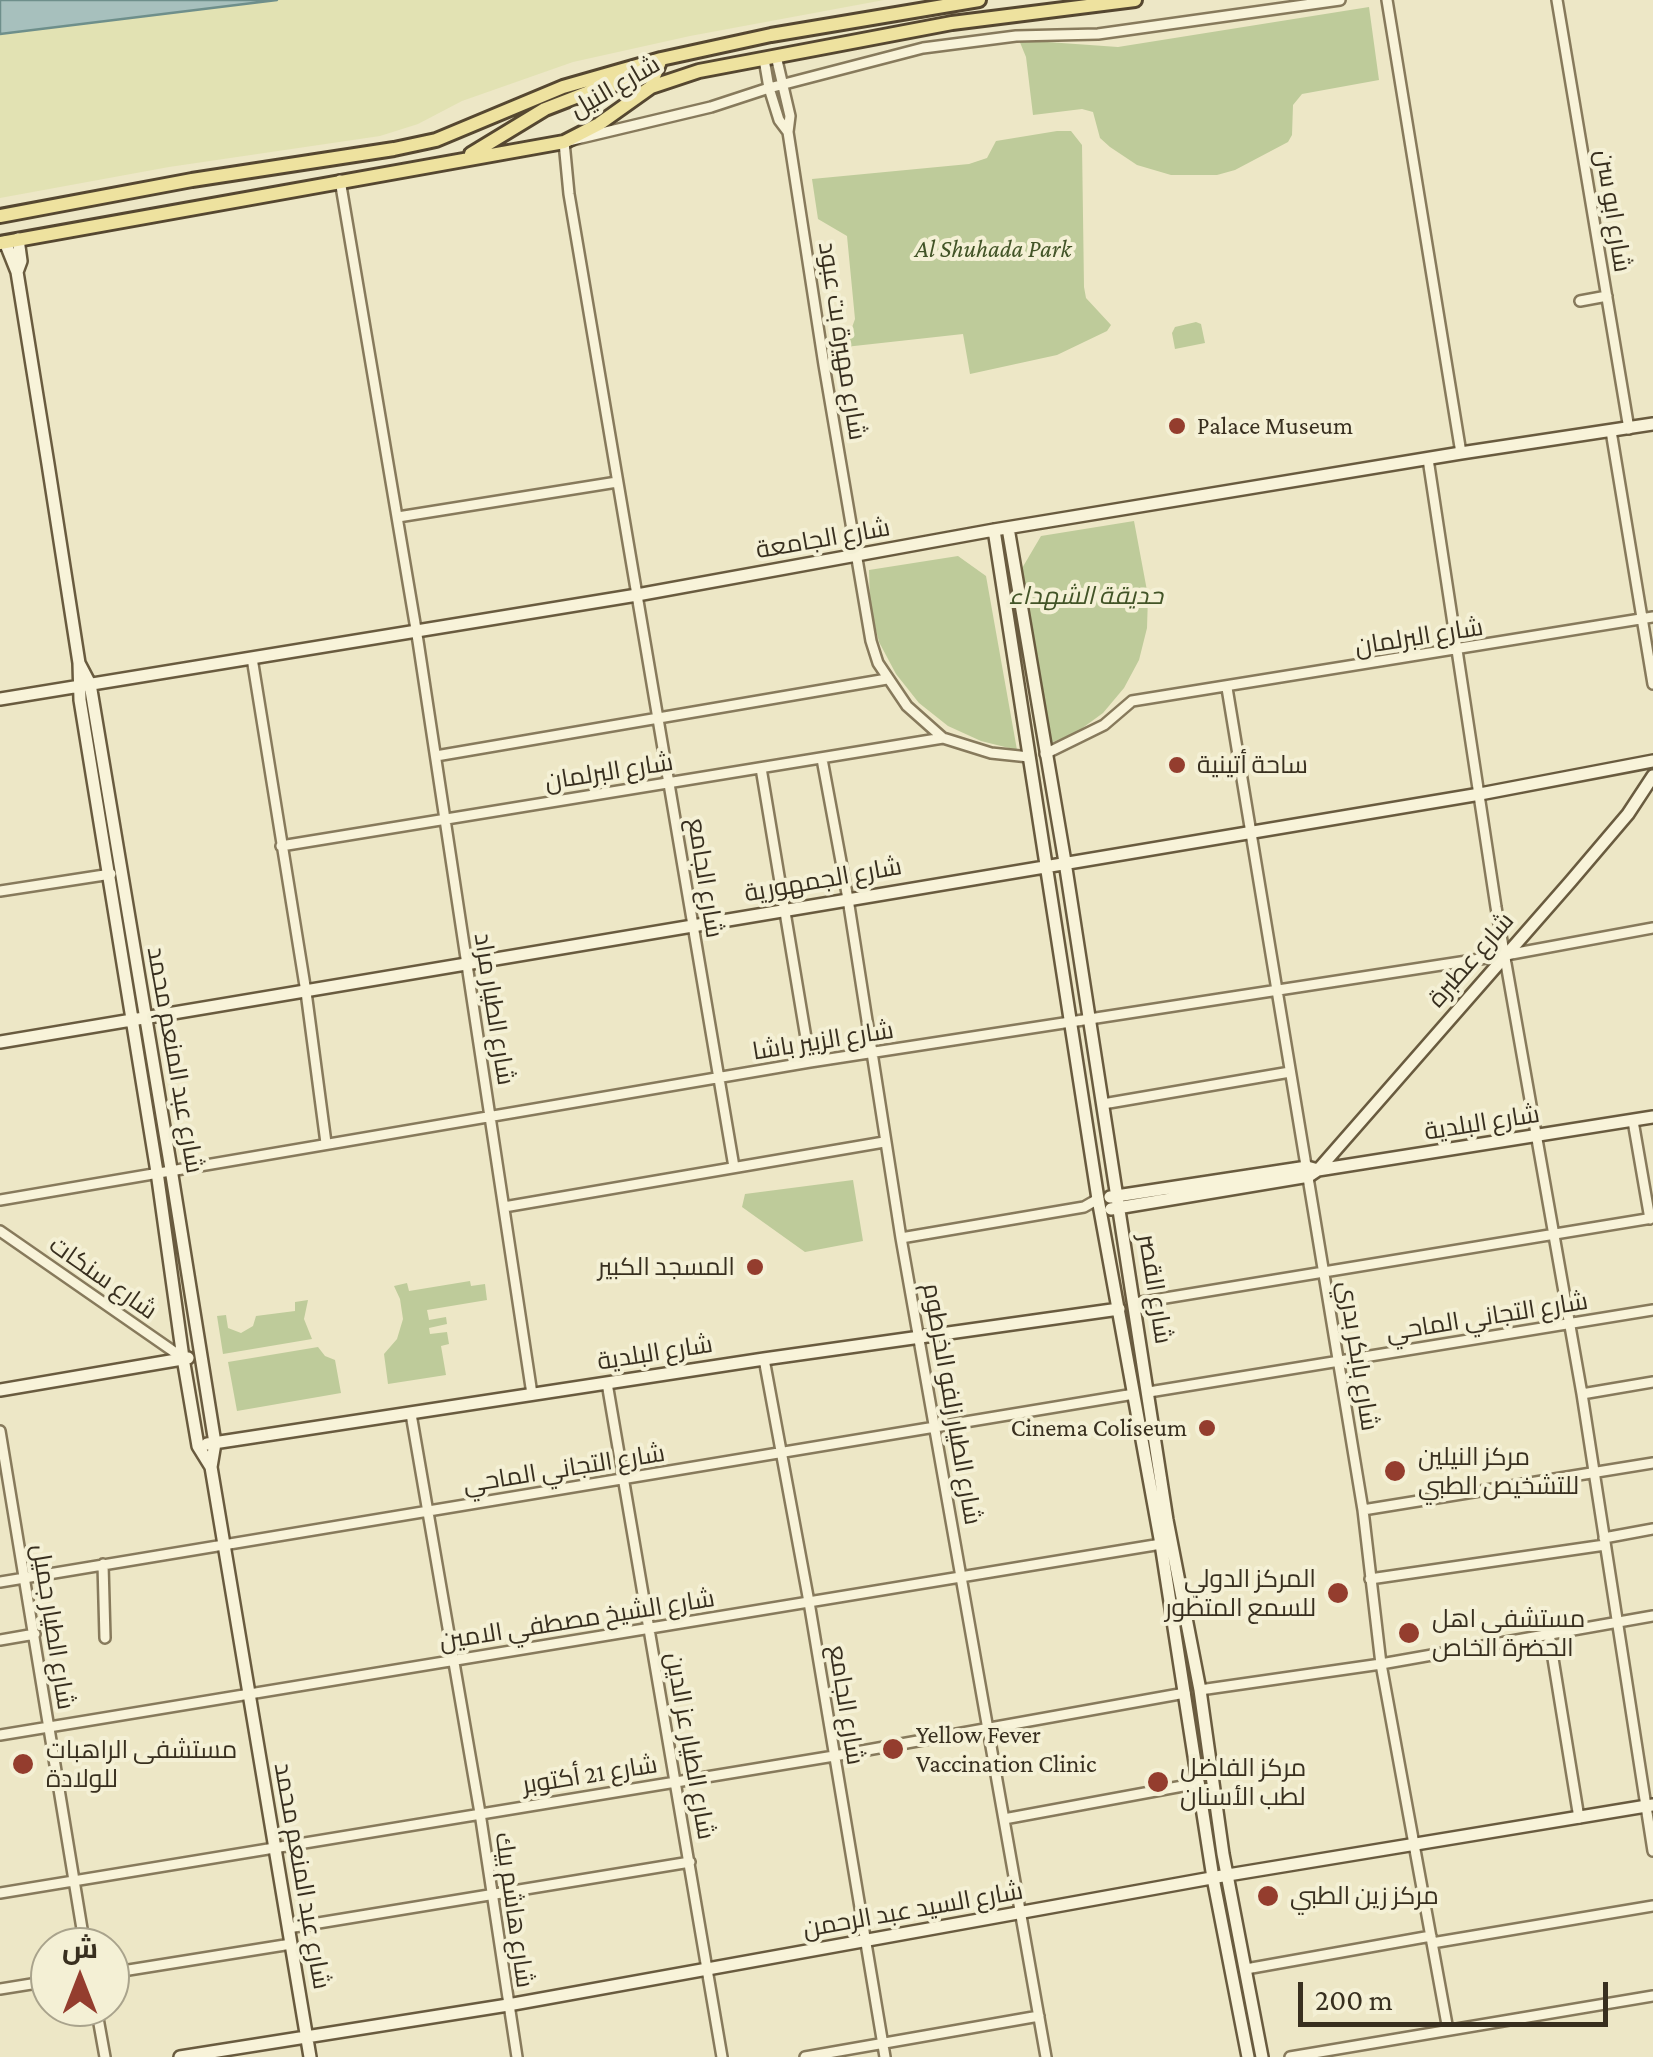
<!DOCTYPE html>
<html>
<head>
<meta charset="utf-8">
<style>
  body { margin:0 }
  #map { position:relative; width:1653px; height:2057px; overflow:hidden; background:#ede7c6; font-family:"Crimson Pro",Cairo,serif }
  canvas { display:block }
  .north { position:absolute; left:30px; top:1927px; width:100px; height:100px; box-sizing:border-box; background:#f4f0d5; border:2px solid #a9a38c; border-radius:50%; rotate:0deg; font-size:28px; font-weight:700; line-height:40px; text-align:center; color:#382f1f }
  .north::after { content:''; display:block; margin:auto; width:35px; height:45px; background:#943d2e; clip-path:polygon(50% 0,100% 100%,50% 72%,0 100%) }
  .scale { position:absolute; left:1298px; top:1982px; width:310px; height:45px; box-sizing:border-box; border:5px solid #382f1f; border-top:0; padding-left:12px; font-size:30px; line-height:35px; white-space:nowrap; color:#382f1f; -webkit-text-stroke:8px #f4f0d5; paint-order:stroke }
</style>
</head>
<body>
<div id="map">
<canvas width="1653" height="2057"></canvas>
<div class="north">ش</div>
<div class="scale">200 m</div>
</div>
<script>
const c = document.querySelector('canvas').getContext('2d');
c.lineJoin = 'round';
function paint(path, color) {
  c.fillStyle = color;
  c.fill(path, 'evenodd');
}
function shape(rows) {
  const path = new Path2D();
  for (const r of rows) {
    path.moveTo(r[0], r[1]);
    for (let i = 2; i < r.length; i += 2) path.lineTo(r[i], r[i + 1]);
  }
  return path;
}
function trace(path, color, width, dash) {
  c.strokeStyle = color;
  c.lineWidth = width;
  c.lineCap = dash ? 'butt' : 'round';
  c.setLineDash(dash || []);
  c.stroke(path);
}
function label(font, color, halo, rows, align = 'center') {
  c.font = font + ' "Crimson Pro",Cairo,serif';
  c.lineWidth = 8;
  c.setLineDash([]);
  c.textBaseline = 'middle';
  c.strokeStyle = halo;
  c.fillStyle = color;
  for (const [text, x, y, turn = 0] of rows) {
    c.save();
    c.translate(x, y);
    c.rotate((+turn || 0) * Math.PI / 180);
    c.textAlign = isNaN(turn) ? turn : align;
    if (halo) c.strokeText(text, 0, 0);
    c.fillText(text, 0, 0);
    c.restore();
  }
}
paint(shape([
  [185,0,884,0,690,36,573,62,462,101,418,124,380,136,169,167,0,198,0,21]
]), '#e2e2b3');
paint(shape([
  [1369,7,1379,80,1302,94,1293,105,1292,135,1288,142,1235,170,1217,175,1171,175,1137,165,1110,147,1100,138,1093,112,1082,109,1033,115,1026,57,1019,40,1118,47],
  [1057,131,1071,131,1082,145,1084,287,1086,298,1111,325,1107,331,1057,355,970,374,963,334,845,347,855,319,847,236,818,219,812,179,969,164,987,158,996,141],
  [1196,322,1201,324,1205,343,1175,349,1172,333,1175,327],
  [1134,521,1148,596,1147,628,1139,660,1124,688,1103,713,1077,732,1046,745,1021,570,1041,536],
  [958,556,986,576,1017,750,981,741,948,726,919,703,896,674,879,642,870,606,869,570],
  [853,1180,863,1241,805,1252,742,1207,745,1194],
  [470,1281,471,1286,485,1284,487,1300,427,1310,429,1320,446,1317,447,1324,429,1328,430,1334,447,1332,449,1344,441,1346,446,1375,388,1384,384,1354,397,1339,403,1319,400,1299,394,1286,407,1283,409,1291],
  [308,1300,304,1319,312,1339,223,1354,217,1316,226,1315,228,1328,241,1333,253,1326,256,1316,295,1311,295,1302],
  [318,1347,325,1356,335,1360,341,1393,237,1411,228,1362]
]), '#becb9a');
const water = shape([
  [0,0,277,0,0,34,0,0]
]);
paint(water, '#a7c0bd');
trace(water, '#6e8f8b', 2.5);
const street = shape([
  [1387,0,1461,453],
  [1557,0,1629,429],
  [776,56,790,116,788,132,824,365,871,641,878,663,907,706,943,738,991,753,1029,757],
  [764,59,769,88,779,120,788,132],
  [340,180,418,641,532,1394],
  [1580,301,1607,296],
  [1611,431,1653,684],
  [1428,459,1496,907,1582,1394,1653,1851],
  [398,517,617,482],
  [252,658,306,992,326,1143],
  [1227,688,1363,1510,1381,1664,1448,2030],
  [1045,754,1104,725,1132,701,1653,617],
  [436,756,887,679],
  [822,759,848,899,901,1238,1046,2057],
  [761,768,810,1062],
  [281,846,943,738],
  [0,891,111,874],
  [1103,1104,1290,1072],
  [1633,1121,1650,1219],
  [734,1167,569,194,564,142,711,107,769,88,923,48,1016,36,1098,34,1340,0],
  [0,1200,810,1062,1506,955,1653,928],
  [504,1207,884,1142],
  [0,1231,183,1358],
  [901,1238,1084,1207,1098,1199],
  [1135,1303,1653,1218],
  [764,1359,809,1602,885,2057],
  [607,1383,722,2057],
  [1149,1392,1653,1310],
  [1582,1394,1653,1382],
  [411,1414,480,1813,517,2057],
  [0,1431,85,1947],
  [1363,1510,1653,1463],
  [1604,1538,1653,1529],
  [103,1564,105,1638],
  [1370,1579,1605,1545],
  [0,1582,1134,1394],
  [1549,1634,1579,1818],
  [0,1640,35,1634],
  [1200,1690,1381,1664,1653,1616],
  [0,1735,1161,1544],
  [1004,1819,1199,1783],
  [0,1893,834,1756,1185,1693],
  [288,1928,690,1862],
  [1432,1943,1653,1906],
  [1246,1969,1431,1936],
  [110,1973,291,1944],
  [0,1989,50,1981],
  [96,2007,105,2057],
  [805,2057,1039,2016],
  [1290,2057,1653,1996]
]);
const secondary = shape([
  [5,242,17,272,48,464,79,663,80,700,157,1172,183,1358,198,1446,211,1467],
  [17,272,21,261,18,239],
  [1008,528,1065,862,1167,1520,1200,1690,1223,1854,1262,2057],
  [994,530,1098,1199,1161,1544,1213,1878,1248,2057],
  [79,663,90,684,171,1169,215,1443,211,1467,310,2057],
  [0,699,637,595,994,530,1461,453,1653,424],
  [0,1042,1480,794,1653,761],
  [1318,1170,1571,881,1628,814,1653,776],
  [1110,1197,1307,1167,1318,1170],
  [1111,1209,1309,1176,1318,1170,1653,1117],
  [0,1390,188,1358],
  [207,1444,764,1359,1119,1309],
  [180,2057,508,2005,1228,1875,1653,1805]
]);
const primary = shape([
  [471,154,545,109,594,90,655,74,661,59],
  [0,216,192,180,394,149,436,140,563,87,661,59,771,35,979,0],
  [0,243,564,142,599,124,651,87,699,71,952,23,1135,0]
]);
trace(street, '#877a5c', 14);
trace(secondary, '#695b3f', 16);
trace(primary, '#554730', 18);
trace(street, '#f8f3d9', 9);
trace(secondary, '#f8f3d9', 11);
trace(primary, '#eee29f', 12);
for (const [x, y, r, color] of [
  [1177,426,10,"#943d2e"],
  [1177,765,10,"#943d2e"],
  [755,1267,10,"#943d2e"],
  [1207,1428,10,"#943d2e"],
  [1395,1471,12,"#943d2e"],
  [1338,1593,12,"#943d2e"],
  [1409,1633,12,"#943d2e"],
  [893,1749,12,"#943d2e"],
  [23,1764,12,"#943d2e"],
  [1158,1782,12,"#943d2e"],
  [1268,1896,12,"#943d2e"]
]) {
  const dot = new Path2D();
  dot.arc(x, y, r, 0, 2 * Math.PI);
  c.fillStyle = color;
  c.fill(dot);
  trace(dot, '#f4f0d5', 4);
}
label('25px', '#382f1f', '#f4f0d5', [
  ["شارع النيل",615,87,-30],
  ["شارع ابو سن",1613,211,81],
  ["شارع مهيرة بت عبود",842,341,81],
  ["شارع الجامعة",823,539,-10],
  ["شارع البرلمان",1419,637,-9],
  ["شارع البرلمان",609,772,-9],
  ["شارع الجامع",705,878,81],
  ["شارع الجمهورية",823,880,-10],
  ["شارع عطبرة",1471,960,-49],
  ["شارع الطيار مراد",494,1009,81],
  ["شارع الزبير باشا",823,1041,-9],
  ["شارع عبد المنعم محمد",175,1060,80],
  ["شارع البلدية",1482,1123,-9],
  ["شارع سنكات",103,1278,35],
  ["شارع القصر",1155,1289,81],
  ["شارع التجاني الماحي",1487,1317,-9],
  ["شارع البلدية",655,1353,-9],
  ["شارع بابكر بدري",1358,1356,81],
  ["شارع الطيار زلفو الخرطوم",952,1404,80],
  ["شارع التجاني الماحي",564,1469,-9],
  ["شارع الشيخ مصطفي الامين",577,1620,-9],
  ["شارع الطيار جميل",53,1627,81],
  ["شارع الجامع",846,1705,81],
  ["شارع الطيار عز الدين",690,1746,80],
  ["شارع 21 أكتوبر",590,1775,-9],
  ["شارع عبد المنعم محمد",302,1876,80],
  ["شارع هاشم بيك",514,1910,82],
  ["شارع السيد عبد الرحمن",913,1910,-10]
]);
label('italic 25px', '#425427', '#f4f0d5', [
  ["Al Shuhada Park",993,249],
  ["حديقة الشهداء",1086,596]
]);
label('25px', '#382f1f', '#f4f0d5', [
  ["Palace Museum",1197,426],
  ["ساحة أتينية",1197,765],
  ["المسجد الكبير",735,1267,"right"],
  ["Cinema Coliseum",1187,1428,"right"],
  ["مركز النيلين",1418,1457],
  ["للتشخيص الطبي",1418,1486],
  ["المركز الدولي",1316,1579,"right"],
  ["للسمع المتطور",1316,1608,"right"],
  ["مستشفى اهل",1432,1619],
  ["الحضرة الخاص",1432,1648],
  ["Yellow Fever",916,1735],
  ["Vaccination Clinic",916,1764],
  ["مستشفى الراهبات",46,1750],
  ["للولادة",46,1779],
  ["مركز الفاضل",1180,1768],
  ["لطب الأسنان",1180,1797],
  ["مركز زين الطبي",1290,1896]
], 'left');
</script>
</body>
</html>
